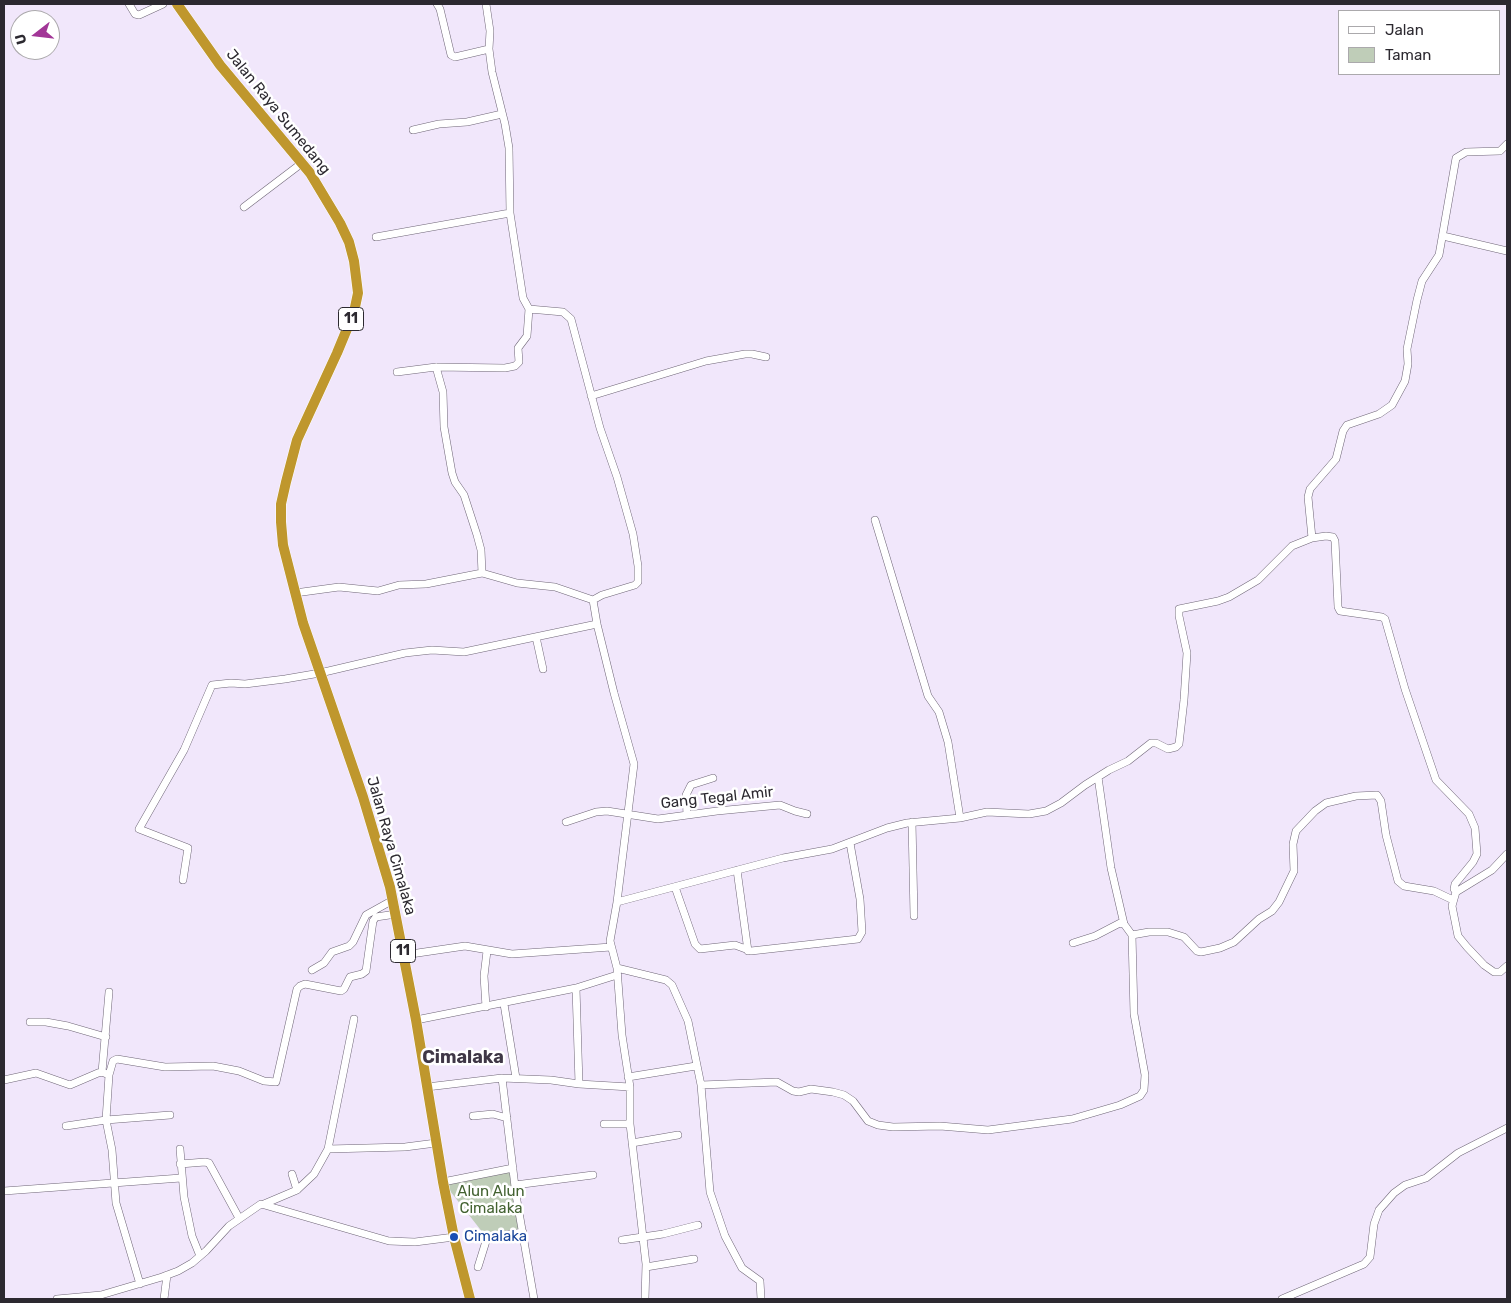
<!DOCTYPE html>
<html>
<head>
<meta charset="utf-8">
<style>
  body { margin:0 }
  #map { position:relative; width:1511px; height:1303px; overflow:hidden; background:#f1e7fb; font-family:Rubik,sans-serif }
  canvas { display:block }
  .frame { position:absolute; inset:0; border:5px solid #2c2930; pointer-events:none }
  .legend { position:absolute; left:1338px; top:10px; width:162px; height:65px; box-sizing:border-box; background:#fff; border:1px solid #aba9ac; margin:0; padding:6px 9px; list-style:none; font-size:15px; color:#2c2930 }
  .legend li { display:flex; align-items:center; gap:10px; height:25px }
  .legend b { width:25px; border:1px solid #aba9ac }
  .north { position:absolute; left:10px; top:10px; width:50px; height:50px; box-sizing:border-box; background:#fff; border:1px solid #aba9ac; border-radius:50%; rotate:254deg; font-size:14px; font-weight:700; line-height:20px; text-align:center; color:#2c2930 }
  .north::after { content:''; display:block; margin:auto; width:18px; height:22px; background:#a23697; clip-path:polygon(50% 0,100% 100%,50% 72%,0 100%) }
</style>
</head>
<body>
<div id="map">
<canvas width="1511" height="1303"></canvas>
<div class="frame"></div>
<ul class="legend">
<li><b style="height:6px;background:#fff"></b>Jalan</li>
<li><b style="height:14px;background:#bfcdb8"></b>Taman</li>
</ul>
<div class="north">U</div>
</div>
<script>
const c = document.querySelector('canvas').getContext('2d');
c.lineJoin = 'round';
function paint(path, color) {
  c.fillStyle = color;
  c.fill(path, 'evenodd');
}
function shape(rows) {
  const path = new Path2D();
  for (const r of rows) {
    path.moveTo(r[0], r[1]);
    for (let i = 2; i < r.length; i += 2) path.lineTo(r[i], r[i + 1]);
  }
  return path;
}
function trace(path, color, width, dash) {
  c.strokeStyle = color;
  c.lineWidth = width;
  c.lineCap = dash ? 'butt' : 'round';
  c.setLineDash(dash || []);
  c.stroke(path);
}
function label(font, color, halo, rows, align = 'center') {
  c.font = font + ' Rubik,sans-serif';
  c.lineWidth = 5;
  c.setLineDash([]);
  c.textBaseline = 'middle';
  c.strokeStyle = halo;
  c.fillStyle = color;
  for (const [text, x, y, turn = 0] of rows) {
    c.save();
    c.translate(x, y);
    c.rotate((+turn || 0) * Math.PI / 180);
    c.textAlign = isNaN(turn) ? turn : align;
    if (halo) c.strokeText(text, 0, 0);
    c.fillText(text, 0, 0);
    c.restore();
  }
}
paint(shape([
  [513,1168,523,1232,487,1238,443,1182]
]), '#bfcdb8');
const minor = shape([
  [129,4,135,14,139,15,163,4],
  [437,4,440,9,451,55,455,57,489,49],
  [486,4,490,31,489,49,492,72,505,124,509,148,510,213,523,298,529,309,563,312,571,319,600,428,617,477,633,534,638,566,638,582,635,585,602,595,593,600],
  [413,130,439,124,467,122,502,114],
  [244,207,302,163],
  [1443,236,1507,251],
  [376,237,510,213],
  [436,367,443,392,444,427,452,473,455,482,464,495,477,535,481,550,482,573],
  [397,372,436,367,505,368,515,366,519,362,518,348,527,336,529,309],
  [591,396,706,361,745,354,752,354,766,357],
  [875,520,928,696,939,712,948,742,960,818],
  [1312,538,1308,497,1310,489,1336,459,1343,431,1347,425,1379,414,1392,405,1405,381,1408,364,1407,349,1417,300,1422,281,1439,255,1456,158,1466,152,1500,151,1507,144],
  [295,593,339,587,378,591,399,585,426,584,482,573,517,583,555,587,593,600],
  [593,600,597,624,614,693,634,764,617,902,610,941,617,968,622,1035,630,1087,630,1124,646,1264,645,1299],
  [536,637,543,669],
  [1098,777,1111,868,1124,924,1132,935],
  [687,815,686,795,691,785,713,778],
  [566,822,596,812,607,811,658,819,717,811,780,805,795,811,807,814],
  [912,822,914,916],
  [1507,854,1492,870,1456,892,1452,906,1458,936,1467,947,1484,965,1494,972,1500,972,1507,966],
  [737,870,748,951],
  [183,880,188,848,139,829,184,750,212,685,231,683,245,684,285,679,320,673,405,653,432,650,464,652,597,624],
  [675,887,695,944,700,949,735,945,751,951,858,939,862,932,860,899,850,843],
  [617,902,783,858,832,849,887,828,907,823,960,818,987,812,1029,814,1046,811,1061,803,1085,785,1109,770,1128,761,1151,743,1156,743,1168,749,1176,747,1179,744,1184,700,1187,653,1179,616,1179,609,1218,601,1229,597,1258,580,1292,546,1312,538,1326,536,1333,537,1335,541,1338,607,1340,611,1382,617,1385,619,1405,689,1436,780,1469,814,1475,828,1477,854,1473,862,1455,884,1454,889,1456,892],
  [1073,943,1095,936,1120,923,1124,924],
  [404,955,465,946,512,954,611,947],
  [617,968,666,980,672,985,688,1021,701,1085,777,1082,793,1091,799,1092,811,1089,833,1092,844,1095,853,1101,868,1121,878,1125,893,1127,940,1126,988,1130,1072,1119,1120,1105,1140,1096,1144,1090,1145,1075,1134,1014,1132,935,1149,932,1168,932,1184,937,1197,951,1201,952,1220,948,1234,942,1259,919,1272,911,1279,902,1294,871,1293,844,1296,831,1315,811,1326,803,1356,796,1377,795,1381,801,1386,835,1398,881,1404,886,1434,891,1453,900],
  [312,970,324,963,332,952,349,946,353,942,366,915,393,900],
  [504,1004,516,1078],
  [486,1007,484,976,487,951],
  [416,1020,576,988,617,975],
  [30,1022,46,1022,68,1026,106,1037],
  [102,1072,109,992],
  [109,1075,113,1061,117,1059,165,1067,213,1066,239,1071,264,1081,276,1082,297,989,300,986,305,984,341,991,344,989,350,977,362,974,366,971,373,921,376,917,396,914],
  [628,1077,696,1066],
  [502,1078,516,1195,534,1299],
  [4,1080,36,1073,70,1085,98,1073,102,1072,109,1075,106,1120,170,1115],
  [579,1084,630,1087],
  [701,1085,710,1192,725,1236,742,1268,760,1281,761,1299],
  [427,1087,502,1078,551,1080,579,1084,576,988],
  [473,1116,493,1114,507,1118],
  [604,1124,630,1124],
  [66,1126,106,1120,112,1150,116,1203,140,1284],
  [632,1143,678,1135],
  [180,1149,184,1197,192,1236,200,1256],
  [328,1149,354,1019],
  [180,1164,205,1162,209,1163,239,1218],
  [292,1174,297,1190,314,1174,328,1149,405,1147,436,1143],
  [443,1182,513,1168],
  [515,1185,593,1175],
  [4,1191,181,1178],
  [264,1204,297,1190],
  [622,1240,663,1234,698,1225],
  [478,1267,487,1238,523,1232],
  [646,1267,694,1259],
  [57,1299,101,1295,162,1277,178,1271,192,1263,206,1251,229,1226,261,1204,389,1241,415,1242,454,1237],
  [164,1299,167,1275],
  [1282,1299,1364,1264,1370,1257,1374,1224,1379,1210,1394,1193,1405,1185,1426,1178,1458,1153,1507,1128]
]);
const highway = shape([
  [177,4,220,65,310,173,340,223,349,242,354,261,358,293,354,312,337,353,297,440,286,482,281,504,281,522,283,545,303,623,363,797,390,887,416,1020,443,1182,454,1237,470,1299]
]);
trace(minor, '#6f6677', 8);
trace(highway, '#fff', 11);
trace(minor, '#fff', 7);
trace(highway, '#bf972d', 10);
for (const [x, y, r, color] of [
  [454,1237,5,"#1a4fb4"]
]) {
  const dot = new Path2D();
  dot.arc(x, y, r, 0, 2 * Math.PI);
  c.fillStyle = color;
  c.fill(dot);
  trace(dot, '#fff', 2);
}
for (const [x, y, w] of [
  [351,319,25],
  [403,951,25]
]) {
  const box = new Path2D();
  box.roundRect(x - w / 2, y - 11.5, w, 23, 4);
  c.fillStyle = '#fff';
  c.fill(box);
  trace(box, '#2c2930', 1);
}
label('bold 14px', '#2c2930', null, [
  ["11",351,319],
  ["11",403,951]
]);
label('15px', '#2c2930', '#fff', [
  ["Jalan Raya Sumedang",278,112,51],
  ["Gang Tegal Amir",717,798,-6],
  ["Jalan Raya Cimalaka",391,846,74]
]);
label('15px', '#436231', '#fff', [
  ["Alun Alun",491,1192],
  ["Cimalaka",491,1209]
]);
label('15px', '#164399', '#fff', [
  ["Cimalaka",464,1237]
], 'left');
label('bold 18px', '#3f3746', '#fff', [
  ["Cimalaka",463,1058]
]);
</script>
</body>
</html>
